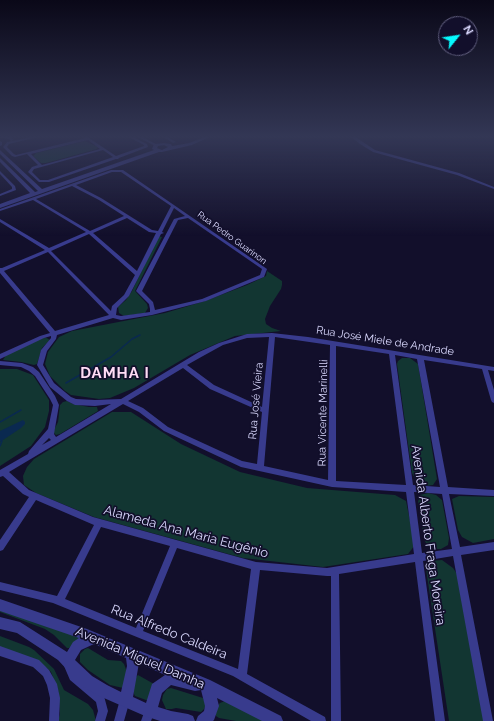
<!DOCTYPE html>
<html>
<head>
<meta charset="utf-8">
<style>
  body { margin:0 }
  #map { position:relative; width:494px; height:721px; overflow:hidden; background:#120f2b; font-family:Raleway,sans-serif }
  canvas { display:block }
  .north { position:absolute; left:438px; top:16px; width:40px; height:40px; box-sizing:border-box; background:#120f2b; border:1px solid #626080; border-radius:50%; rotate:60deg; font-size:11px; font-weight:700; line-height:16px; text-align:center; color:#dbdaff }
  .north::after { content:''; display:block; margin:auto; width:14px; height:18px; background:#06faff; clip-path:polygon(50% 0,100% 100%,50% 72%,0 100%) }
</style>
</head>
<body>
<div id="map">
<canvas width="494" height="721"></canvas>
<div class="north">N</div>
</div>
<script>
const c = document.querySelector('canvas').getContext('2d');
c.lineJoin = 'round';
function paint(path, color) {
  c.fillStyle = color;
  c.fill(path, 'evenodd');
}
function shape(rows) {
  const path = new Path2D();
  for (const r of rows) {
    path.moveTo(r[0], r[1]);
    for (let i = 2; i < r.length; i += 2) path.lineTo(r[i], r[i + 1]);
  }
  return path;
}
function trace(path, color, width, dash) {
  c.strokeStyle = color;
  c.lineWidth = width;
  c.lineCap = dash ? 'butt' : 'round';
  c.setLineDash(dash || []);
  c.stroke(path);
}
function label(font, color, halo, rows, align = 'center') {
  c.font = font + ' Raleway,sans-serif';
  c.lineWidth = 3.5;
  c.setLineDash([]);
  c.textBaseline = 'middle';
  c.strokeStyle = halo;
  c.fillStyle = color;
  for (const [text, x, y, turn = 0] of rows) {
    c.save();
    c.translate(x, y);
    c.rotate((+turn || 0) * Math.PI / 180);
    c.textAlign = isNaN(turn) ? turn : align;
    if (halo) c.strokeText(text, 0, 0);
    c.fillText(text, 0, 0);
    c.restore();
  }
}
paint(shape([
  [85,141,98,147,97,149,46,163,41,163,33,156,36,153],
  [158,236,162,237,135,291,147,304,148,308,145,313,124,316,119,313,118,307,126,300,132,291],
  [267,271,282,281,282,285,281,289,270,306,265,319,266,324,272,328,281,331,235,336,190,355,134,388,110,398,99,399,71,395,65,391,50,376,45,364,48,352,59,337,72,331,165,313,205,301,247,285,266,276],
  [45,337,50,340,42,348,37,364,34,365,21,362,3,360,6,355],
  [402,358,410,358,418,364,437,479,433,485,425,486,417,482,412,473,397,364,398,361],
  [0,369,17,369,33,375,49,400,49,411,45,427,31,446,0,466],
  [67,401,73,404,89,407,97,407,98,411,60,434,56,435,53,432,58,422,60,405,63,402],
  [112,412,131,412,181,444,240,472,307,488,395,495,406,501,415,545,408,554,323,567,243,558,94,517,36,493,24,485,23,476,27,467,34,459],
  [428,493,436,495,442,500,449,538,448,545,441,549,436,549,427,545,424,539,418,502,420,495],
  [459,496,494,497,494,539,473,543,462,537,458,530,452,499],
  [442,560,453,568,457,574,484,721,449,721,426,569,431,561],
  [0,607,82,638,69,648,67,648,54,635,45,629,0,612],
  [0,636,29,647,34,650,54,669,64,690,88,704,93,710,96,721,58,721,60,714,58,690,51,672,47,668,0,647],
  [88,648,108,660,121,661,124,664,127,672,123,688,110,685,88,670,80,662,80,654,85,649],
  [138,675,154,684,149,700,146,700,135,696,134,694,133,690,135,678],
  [171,688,203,698,206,705,204,709,201,712,176,708,172,709,166,709,162,700,163,695,167,689],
  [225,701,270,721,236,721,219,718,216,716,216,713,218,705,220,703]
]), '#123632');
paint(shape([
  [23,420,25,422,25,424,21,428,0,442,0,431]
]), '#0a2950');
trace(shape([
  [66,383,111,357,132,339,140,335],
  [0,422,21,410],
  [0,446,2,441]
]), '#0a2950', 1.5);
paint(shape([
  [0,136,11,137,14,140,11,141,9,139,0,137,0,136],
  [37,136,42,136,9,144,7,147,14,154,16,155,85,138,82,136,86,136,116,156,144,146,144,145,127,136,131,136,147,144,148,147,119,158,118,159,116,159,49,182,39,182,28,172,32,167,38,165,27,154,15,157,12,156,3,147,7,142,37,136],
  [88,140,100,149,42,165,31,154,88,140],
  [103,150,113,157,48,180,40,180,32,172,34,169,103,150],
  [136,136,140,136,158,145,155,146,136,136],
  [162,136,166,136,176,142,173,143,162,136],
  [350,136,354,136,375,150,459,173,494,187,494,189,457,175,373,152,360,144,350,136],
  [111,170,123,170,267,269,264,277,206,301,152,315,121,320,113,318,57,335,56,339,47,351,43,365,54,383,71,397,76,399,95,400,121,399,199,352,219,343,247,334,272,333,308,337,494,367,494,371,488,370,494,390,494,403,492,402,491,400,482,369,424,360,448,487,494,490,494,496,449,494,460,547,494,542,494,550,461,555,493,721,483,721,453,556,423,561,445,721,435,721,415,562,339,574,341,721,331,721,331,576,327,576,260,570,247,674,325,717,326,721,311,721,233,676,53,603,0,590,0,582,57,596,94,525,36,500,3,550,0,551,0,540,29,497,23,494,3,476,0,477,0,470,28,454,29,451,48,429,53,405,50,399,35,376,29,371,21,367,0,365,0,361,22,363,33,367,39,372,55,396,59,405,54,434,56,437,111,404,95,406,75,405,67,401,50,387,37,365,41,350,51,338,51,336,44,338,0,359,0,354,40,336,50,333,0,273,0,268,2,268,45,250,0,222,0,219,49,248,86,232,33,200,0,211,0,209,111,170],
  [112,172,121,172,171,206,158,231,152,230,101,198,76,185,112,172],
  [72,186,99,200,124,216,90,231,36,199,72,186],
  [174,208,185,216,174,219,136,291,149,304,150,309,150,312,121,316,116,315,117,308,129,296,161,234,164,233,162,232,174,208],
  [127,218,149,232,156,233,137,271,93,233,127,218],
  [188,218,262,269,260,275,202,299,155,310,153,302,142,291,178,220,188,218],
  [89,234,135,275,124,295,112,306,111,311,51,251,89,234],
  [48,252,109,315,55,331,4,271,48,252],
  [269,337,262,407,214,385,187,365,203,356,223,345,247,338,269,337],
  [275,337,330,345,328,480,264,466,275,337],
  [336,346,389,354,406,485,336,481,336,346],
  [395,355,417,359,440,487,413,485,395,355],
  [183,368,210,389,262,412,257,464,242,461,168,427,143,408,128,401,183,368],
  [123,404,139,412,164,431,241,467,332,487,406,492,414,554,327,568,256,562,93,517,29,490,9,472,123,404],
  [49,438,51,440,42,445,49,438],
  [414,492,442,494,452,549,422,553,414,492],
  [101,527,170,546,136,628,65,599,101,527],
  [177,548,251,569,238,669,143,631,177,548],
  [0,171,15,186,16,190,0,196,0,194,12,189,12,187,0,174,0,171],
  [0,646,39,660,49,670,57,684,60,698,59,721,49,721,50,698,47,685,43,676,33,667,0,656,0,646],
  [69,661,72,663,77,674,104,696,108,711,105,721,95,721,98,711,96,702,70,680,64,666,66,663,69,661],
  [125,695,129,696,130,700,124,721,114,721,121,696,125,695],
  [150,706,154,707,155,711,151,721,141,721,146,707,150,706]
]), '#383b8d');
paint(shape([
  [207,136,212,136,192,145,162,152,159,152,0,208,0,204,30,193,0,162,0,158,35,192,38,191,0,154,0,150,42,189,154,150,152,149,154,144,164,143,171,144,172,146,189,143,207,136],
  [164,145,168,147,162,150,157,148,158,146,164,145],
  [0,141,2,142,2,145,0,146,0,141],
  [0,599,87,629,210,680,281,716,283,721,262,721,217,698,219,706,214,720,213,721,196,721,198,716,204,711,205,706,201,690,195,691,171,685,162,693,158,707,171,711,188,714,193,716,195,721,160,721,145,716,97,695,82,686,58,660,17,633,0,629,0,617,20,622,67,652,73,642,79,638,0,611,0,599],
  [94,644,126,658,127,666,121,692,107,685,92,676,75,660,81,650,94,644],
  [139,663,165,675,152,684,146,703,133,697,139,663]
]), '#383b8d');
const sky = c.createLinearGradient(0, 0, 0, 236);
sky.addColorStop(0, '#0a0818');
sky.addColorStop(0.58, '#333755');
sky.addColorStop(1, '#33375500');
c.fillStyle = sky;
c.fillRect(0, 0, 494, 236);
label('9px', '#dbdaff', '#120f2b', [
  ["Rua Pedro Guarinon",232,238,36]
]);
label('11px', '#dbdaff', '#120f2b', [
  ["Rua José Miele de Andrade",385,341,9],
  ["Rua José Vieira",256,401,-85],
  ["Rua Vicente Marinelli",323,413,-89]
]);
label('13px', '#dbdaff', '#120f2b', [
  ["Alameda Ana Maria Eugênio",186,532,15],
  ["Avenida Alberto Fraga Moreira",428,535,82],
  ["Rua Alfredo Caldeira",169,632,22],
  ["Avenida Miguel Damha",140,658,23]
]);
c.letterSpacing = '1px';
label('bold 15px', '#ffdcf5', '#120f2b', [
  ["DAMHA I",115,373]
]);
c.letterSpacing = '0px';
</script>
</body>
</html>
